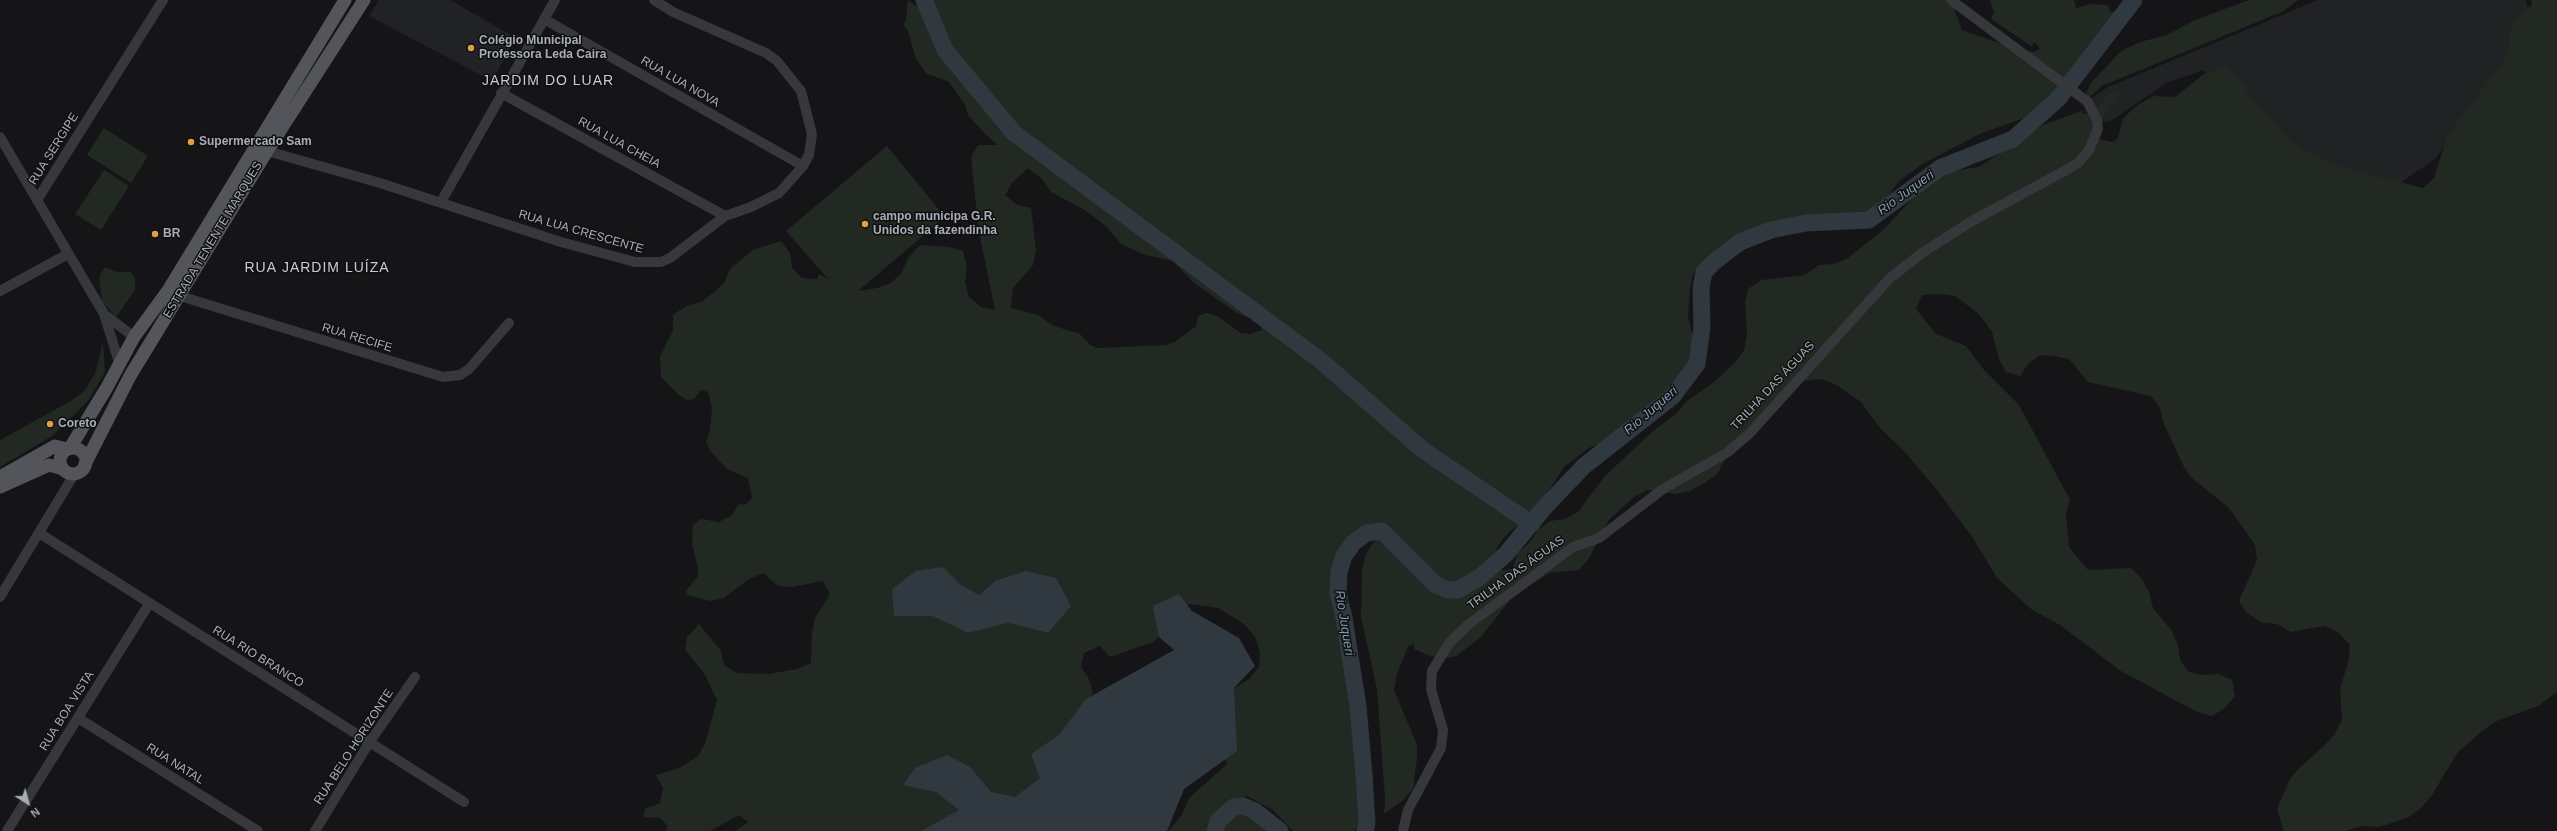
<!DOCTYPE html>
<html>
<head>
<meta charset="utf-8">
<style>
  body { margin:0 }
  #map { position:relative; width:2557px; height:831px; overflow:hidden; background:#151517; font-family:Helvetica,sans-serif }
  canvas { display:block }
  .north { position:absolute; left:8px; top:783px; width:40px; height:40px; -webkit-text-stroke:3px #101012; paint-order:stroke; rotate:143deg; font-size:11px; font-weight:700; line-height:16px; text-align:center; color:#a8aeb6 }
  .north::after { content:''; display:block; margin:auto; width:14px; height:18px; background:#a8aeb6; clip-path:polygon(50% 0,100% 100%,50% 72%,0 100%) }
</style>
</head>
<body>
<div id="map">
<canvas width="2557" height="831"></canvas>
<div class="north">N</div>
</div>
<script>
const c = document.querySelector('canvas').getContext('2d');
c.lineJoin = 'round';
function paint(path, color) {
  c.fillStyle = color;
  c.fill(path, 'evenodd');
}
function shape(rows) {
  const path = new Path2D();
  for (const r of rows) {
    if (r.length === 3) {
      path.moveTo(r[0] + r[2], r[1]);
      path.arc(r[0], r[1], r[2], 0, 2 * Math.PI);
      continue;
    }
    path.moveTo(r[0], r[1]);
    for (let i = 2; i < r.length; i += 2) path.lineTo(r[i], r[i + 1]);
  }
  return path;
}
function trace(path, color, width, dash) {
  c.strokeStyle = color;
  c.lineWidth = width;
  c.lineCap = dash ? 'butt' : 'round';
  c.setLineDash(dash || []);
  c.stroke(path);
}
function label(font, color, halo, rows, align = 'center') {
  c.font = font + ' Helvetica,sans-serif';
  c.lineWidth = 3;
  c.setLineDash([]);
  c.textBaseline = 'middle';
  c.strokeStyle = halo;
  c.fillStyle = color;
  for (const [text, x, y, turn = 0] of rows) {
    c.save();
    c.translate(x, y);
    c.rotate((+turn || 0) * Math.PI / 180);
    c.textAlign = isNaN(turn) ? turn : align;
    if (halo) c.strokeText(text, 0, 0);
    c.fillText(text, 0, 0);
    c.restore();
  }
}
paint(shape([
  [379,0,450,0,516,38,492,81,369,16],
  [2318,0,2526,0,2531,23,2481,97,2436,158,2396,186,2340,172,2230,125,2204,70,2166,83,2111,121,2092,124,2082,104,2108,87]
]), '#212224');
paint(shape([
  [908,0,920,9,929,0,1947,0,1954,8,1962,30,2016,49,2033,52,2040,49,2035,42,2031,46,1991,19,1994,12,1990,0,2074,0,2076,8,2091,4,2108,5,2110,12,2122,12,2049,99,2024,118,1980,134,1924,163,1900,180,1872,217,1858,223,1779,232,1763,237,1721,254,1693,274,1690,288,1688,317,1695,345,1692,361,1685,373,1653,406,1603,442,1589,448,1565,466,1533,514,1509,532,1499,544,1493,557,1497,571,1512,569,1518,553,1529,543,1538,530,1550,521,1565,519,1578,512,1605,476,1652,432,1677,413,1687,401,1713,383,1735,362,1744,350,1747,334,1745,303,1748,289,1761,280,1805,275,1819,265,1834,264,1848,258,1883,230,1916,195,1923,182,1935,173,1979,167,2043,125,2081,111,2084,114,2091,113,2110,93,2120,92,2094,133,2097,139,2113,142,2118,138,2123,118,2139,104,2154,96,2175,97,2204,74,2225,66,2243,84,2250,98,2272,118,2282,132,2292,143,2306,152,2349,169,2423,188,2434,178,2448,134,2503,63,2509,49,2509,33,2521,14,2532,5,2531,0,2557,0,2557,692,2538,706,2494,722,2481,732,2457,753,2432,795,2422,807,2409,817,2379,827,2362,826,2345,831,2284,831,2277,809,2290,779,2300,767,2324,746,2334,735,2342,720,2340,689,2349,659,2350,645,2338,632,2324,626,2291,632,2277,624,2261,622,2247,613,2239,601,2257,560,2255,545,2229,508,2193,479,2184,467,2163,422,2160,408,2151,396,2088,382,2069,359,2054,356,2040,355,2028,364,2020,376,2006,372,1999,359,1992,332,1979,314,1955,296,1940,294,1922,295,1916,309,1936,334,1966,346,1984,370,2019,405,2070,500,2066,514,2069,547,2088,570,2131,568,2142,579,2149,592,2153,608,2172,631,2178,645,2180,660,2189,672,2203,675,2218,674,2232,680,2235,696,2225,708,2212,716,2197,712,2121,671,2060,625,2031,609,1997,578,1973,538,1937,490,1905,452,1880,428,1861,402,1837,385,1821,379,1804,381,1791,391,1726,458,1717,474,1703,484,1690,491,1676,494,1647,490,1634,497,1609,520,1589,558,1579,570,1549,573,1522,591,1510,600,1480,638,1456,656,1442,659,1428,655,1414,649,1414,643,1408,647,1397,674,1394,690,1417,745,1417,759,1413,789,1403,800,1384,814,1385,799,1377,689,1361,617,1362,571,1365,556,1372,544,1385,533,1372,526,1359,529,1347,537,1341,551,1340,601,1358,661,1363,692,1362,786,1364,801,1372,813,1354,831,1293,831,1273,810,1247,796,1221,812,1212,831,1168,831,1182,815,1189,798,1228,763,1225,760,1209,761,1222,696,1249,679,1259,667,1260,652,1255,637,1244,624,1218,608,1189,604,1176,611,1166,632,1153,642,1110,657,1100,646,1084,653,1081,667,1089,679,1093,693,1077,719,1061,786,923,831,735,831,748,822,739,815,710,831,666,831,667,825,660,818,644,817,645,809,660,803,663,788,656,775,679,768,698,756,705,744,717,700,704,673,685,650,687,637,699,624,721,651,724,665,737,673,768,674,797,669,811,663,812,633,815,618,830,594,823,581,792,587,778,586,763,573,749,579,724,598,710,601,687,595,686,591,698,576,698,568,692,544,693,525,701,519,719,522,732,515,739,504,745,505,752,498,748,478,727,469,711,452,706,442,710,430,712,408,708,392,701,390,694,399,687,400,680,396,661,377,660,357,673,330,673,315,686,306,701,302,713,293,724,283,730,269,753,250,781,241,790,253,792,268,802,278,817,279,819,274,829,280,786,231,887,146,945,217,858,291,877,288,891,283,902,272,908,258,920,245,949,247,963,251,967,266,965,282,969,297,981,307,995,310,979,232,971,157,978,145,998,145,985,134,968,115,965,105,949,82,926,73,916,59,908,31,903,24,906,21],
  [1028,168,1042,179,1051,192,1085,210,1106,226,1121,244,1145,255,1173,261,1193,282,1237,313,1258,321,1262,330,1250,334,1241,333,1217,316,1206,313,1198,316,1196,326,1176,341,1166,345,1098,348,1090,345,1080,334,1054,326,1038,315,1011,308,1013,288,1033,265,1036,250,1031,208,1017,205,1005,195,1012,183],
  [943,567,960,584,979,595,995,581,1047,633,1008,623,968,633,932,616],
  [2249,0,2298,0,2284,11,2102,86,2080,106,2091,83,2121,51,2140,42,2167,35,2195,20],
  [104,128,148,156,131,183,87,155],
  [104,170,129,186,101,230,75,214],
  [105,267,116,272,131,272,135,279,135,290,116,317,102,301,99,277],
  [103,342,105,372,88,401,52,436,0,467,0,440,71,401,84,391,95,374],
  [1235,809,1249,813,1275,831,1219,831,1224,820]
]), '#222922');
paint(shape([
  [943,567,960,584,979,595,995,581,1026,571,1056,578,1071,606,1048,633,1008,623,968,633,932,616,894,616,892,589,916,571],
  [1179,594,1192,611,1239,638,1255,666,1234,688,1237,751,1184,789,1167,831,921,831,959,810,936,792,903,785,915,768,947,755,970,767,991,792,1015,797,1040,778,1031,754,1059,735,1086,699,1174,650,1159,637,1153,606]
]), '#30393f');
trace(shape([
  [924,0,945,50,1014,133,1320,360,1423,450,1532,524],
  [1215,831,1218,821,1234,807,1243,806,1255,811,1280,831],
  [1365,831,1367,823,1364,775,1358,706,1344,618,1338,593,1339,572,1344,556,1354,542,1367,533,1382,531,1436,585,1448,590,1458,590,1480,577,1506,554,1543,509,1584,466,1673,396,1697,364,1702,327,1701,288,1704,272,1714,262,1740,242,1771,230,1806,223,1869,220,1940,168,2013,139,2058,99,2134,0]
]), '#30393f', 17);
trace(shape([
  [544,19,803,166],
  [501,93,725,216],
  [0,137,104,314,119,362],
  [267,151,380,183,561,242,635,262,661,262,670,258,725,216,751,207,779,193,803,166,809,155,812,134,801,91,777,61,766,53,673,12,654,0],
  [37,200,163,0],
  [441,202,555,0],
  [0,291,68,254],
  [180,296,443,377,460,375,469,369,509,323],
  [104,314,134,337],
  [39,533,464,802],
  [0,597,75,473],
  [78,718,258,831],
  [7,831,149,604],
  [315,831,369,743,415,677],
  [1403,831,1408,810,1441,748,1443,730,1431,689,1432,671,1450,642,1469,624,1573,547,1599,538,1663,489,1728,452,1750,433,1889,279,1922,253,1972,221,2068,169,2078,163,2089,150,2098,129,2097,120,2088,102,1951,0]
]), '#37383c', 10);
trace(shape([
  [70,448,106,389,134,337,169,289,345,0],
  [73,461,13],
  [85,464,130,376,267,151,364,0],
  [0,477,55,446,67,449],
  [0,487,49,465,63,469]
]), '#53555a', 13);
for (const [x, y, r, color] of [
  [471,48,4,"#e29e42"],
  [191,142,4,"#e29e42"],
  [865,224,4,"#e29e42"],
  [155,234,4,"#e29e42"],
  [50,424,4,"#e29e42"]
]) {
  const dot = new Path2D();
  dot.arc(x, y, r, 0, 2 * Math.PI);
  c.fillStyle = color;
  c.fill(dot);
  trace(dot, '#101012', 1.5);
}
label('bold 12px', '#a8aeb6', '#101012', [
  ["Colégio Municipal",479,41],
  ["Professora Leda Caira",479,55],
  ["Supermercado Sam",199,142],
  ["campo municipa G.R.",873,217],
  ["Unidos da fazendinha",873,231],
  ["BR",163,234],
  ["Coreto",58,424]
], 'left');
label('12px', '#a8aeb6', '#101012', [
  ["RUA LUA NOVA",680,82,30],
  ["RUA LUA CHEIA",619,143,29],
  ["RUA SERGIPE",54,149,-58],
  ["RUA LUA CRESCENTE",581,232,16],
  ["ESTRADA TENENTE MARQUES",213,240,-59],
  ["RUA RECIFE",357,338,17],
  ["TRILHA DAS ÁGUAS",1773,386,-47],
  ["TRILHA DAS ÁGUAS",1516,573,-36],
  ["RUA RIO BRANCO",258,657,32],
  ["RUA BOA VISTA",67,711,-58],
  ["RUA BELO HORIZONTE",354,747,-57],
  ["RUA NATAL",175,764,32]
]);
label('italic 13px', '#829dae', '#101012', [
  ["Rio Juqueri",1906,193,-36],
  ["Rio Juqueri",1651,411,-41],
  ["Rio Juqueri",1344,623,81]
]);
c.letterSpacing = '1px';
label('14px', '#c9ccd2', '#101012', [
  ["JARDIM DO LUAR",548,81],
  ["RUA JARDIM LUÍZA",317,268]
]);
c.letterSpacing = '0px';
</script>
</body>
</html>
